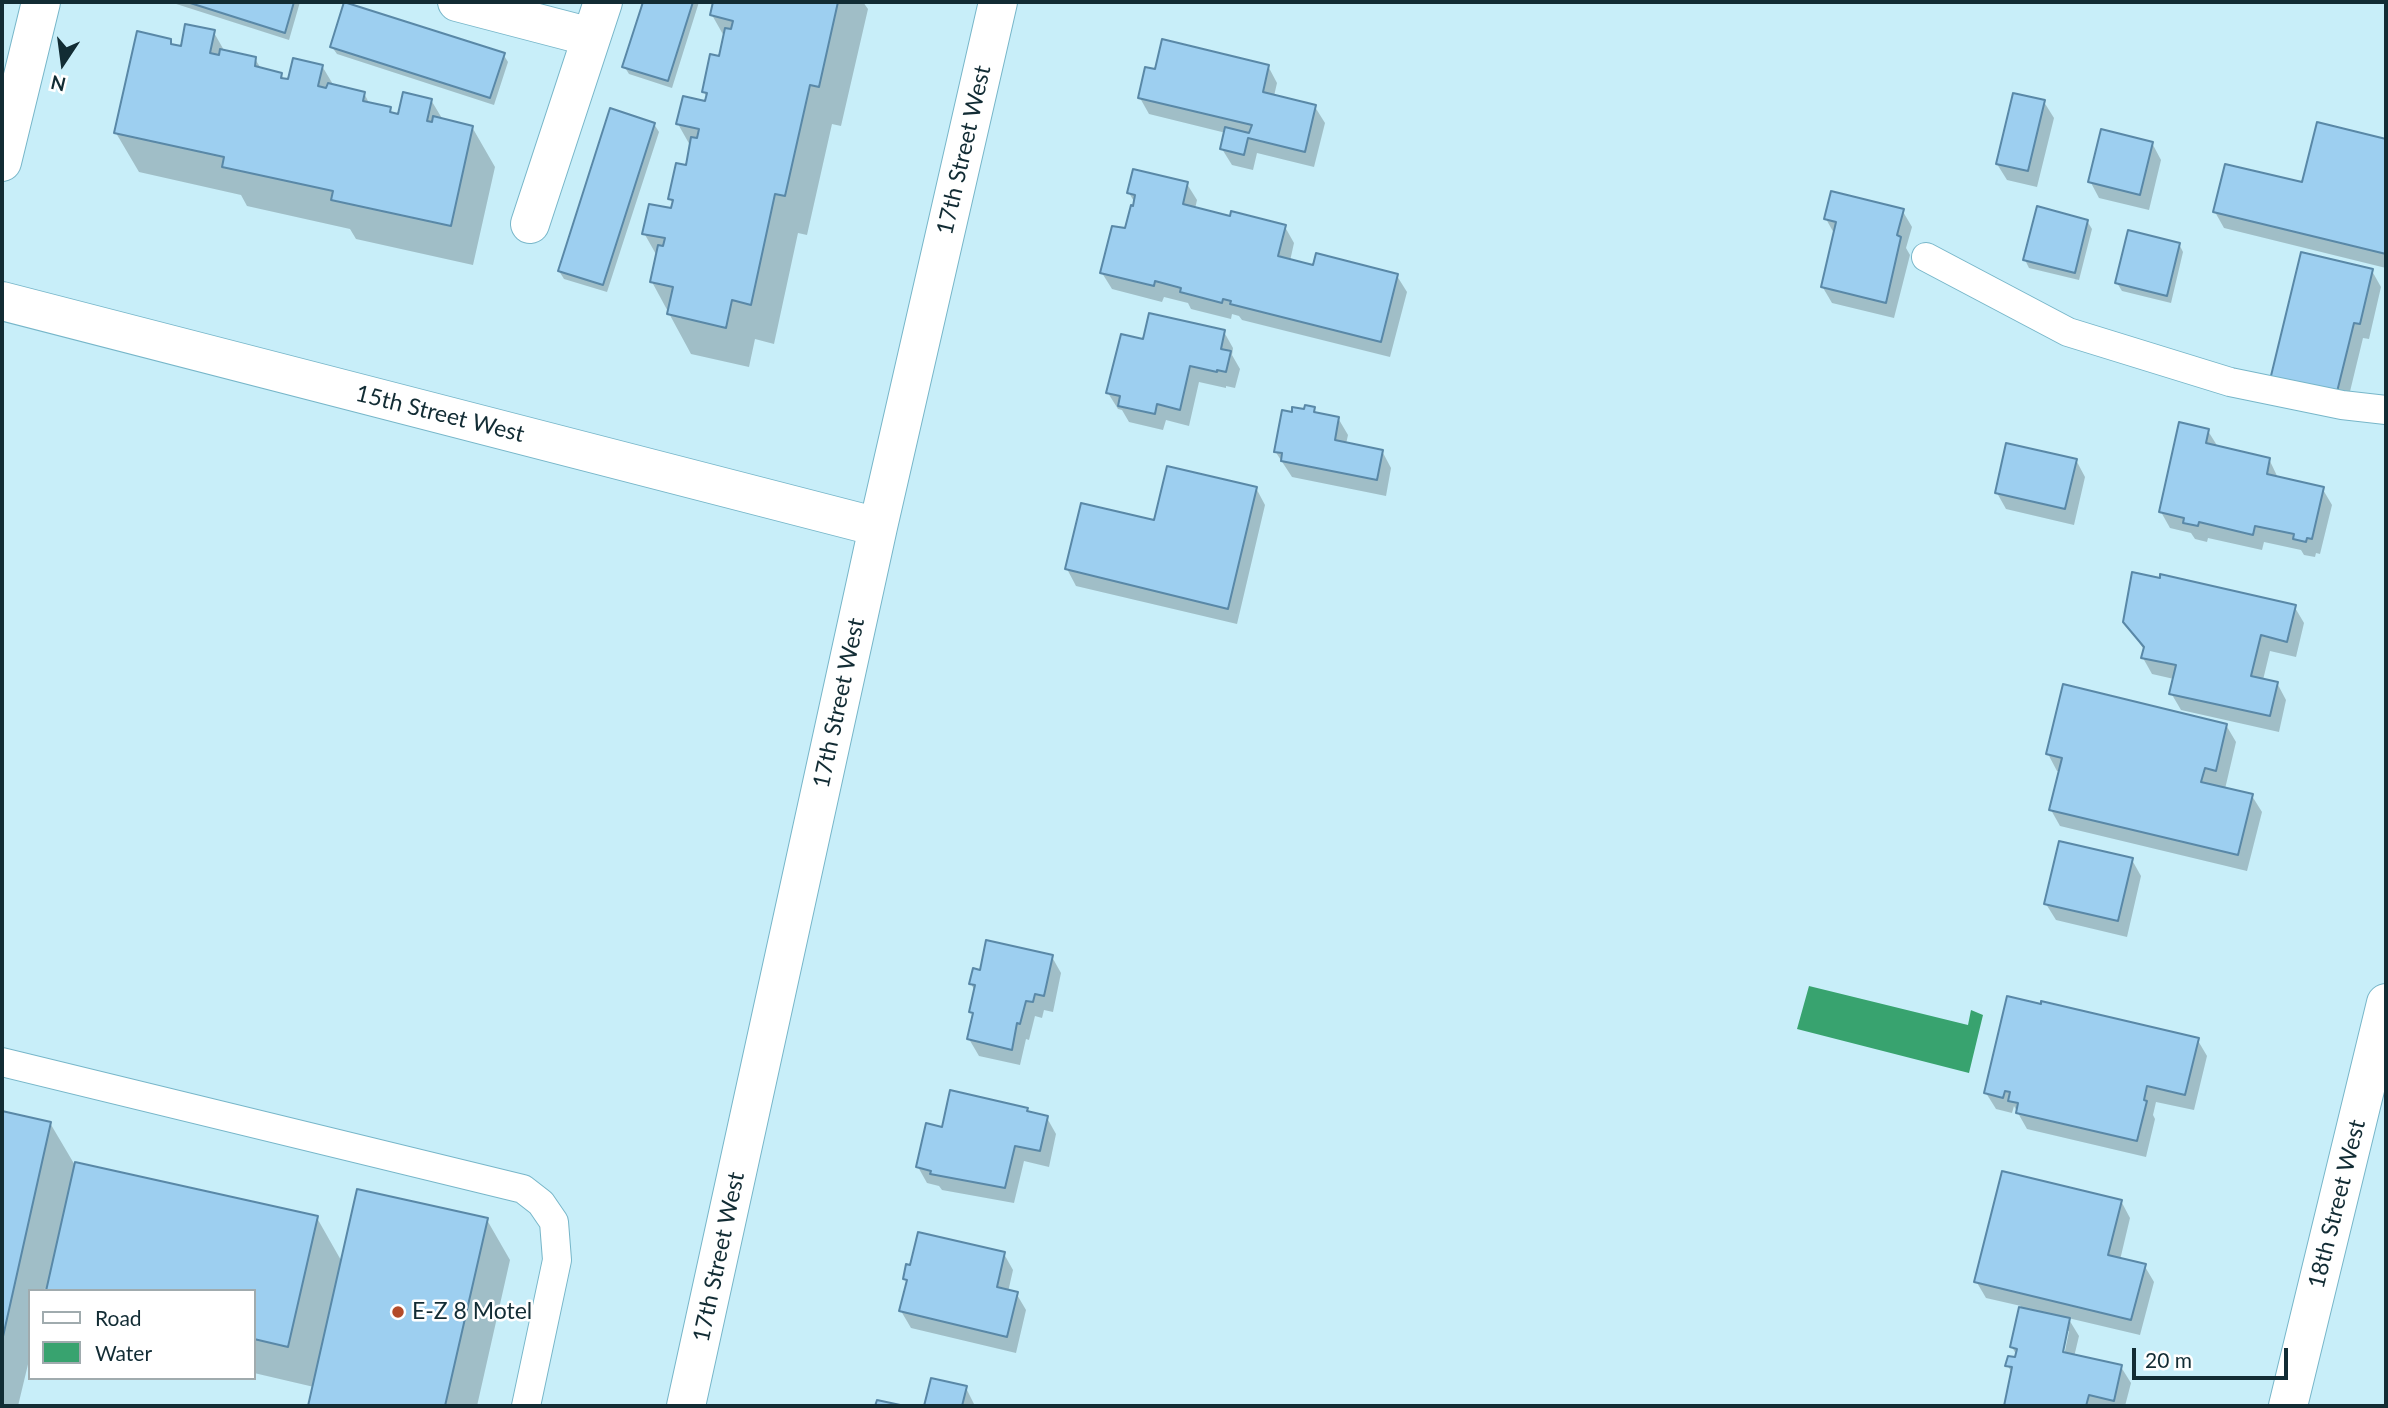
<!DOCTYPE html>
<html>
<head>
<meta charset="utf-8">
<style>
  body { margin:0 }
  #map { position:relative; width:2388px; height:1408px; overflow:hidden; background:#c8eef9; font-family:Lato,sans-serif }
  canvas { display:block }
  .frame { position:absolute; inset:0; border:4px solid #122c34; pointer-events:none }
  .legend { position:absolute; left:28px; top:1289px; width:228px; height:91px; box-sizing:border-box; background:#fff; border:2px solid #a0abae; margin:0; padding:9px 12px; list-style:none; font-size:21px; color:#122c34 }
  .legend li { display:flex; align-items:center; gap:14px; height:35px }
  .legend b { width:35px; border:2px solid #a0abae }
  .north { position:absolute; left:28px; top:28px; width:70px; height:70px; -webkit-text-stroke:5px #fff; paint-order:stroke; rotate:193deg; font-size:19px; font-weight:700; line-height:28px; text-align:center; color:#122c34 }
  .north::after { content:''; display:block; margin:auto; width:24px; height:32px; background:#122c34; clip-path:polygon(50% 0,100% 100%,50% 72%,0 100%) }
  .scale { position:absolute; left:2132px; top:1348px; width:156px; height:32px; box-sizing:border-box; border:4px solid #122c34; border-top:0; padding-left:9px; font-size:21px; line-height:24px; white-space:nowrap; color:#122c34; -webkit-text-stroke:5px #fff; paint-order:stroke }
</style>
</head>
<body>
<div id="map">
<canvas width="2388" height="1408"></canvas>
<div class="frame"></div>
<ul class="legend">
<li><b style="height:9px;background:#fff"></b>Road</li>
<li><b style="height:19px;background:#38a36f"></b>Water</li>
</ul>
<div class="north">N</div>
<div class="scale">20 m</div>
</div>
<script>
const c = document.querySelector('canvas').getContext('2d');
c.lineJoin = 'round';
function paint(path, color) {
  c.fillStyle = color;
  c.fill(path, 'evenodd');
}
function shape(rows) {
  const path = new Path2D();
  for (const r of rows) {
    path.moveTo(r[0], r[1]);
    for (let i = 2; i < r.length; i += 2) path.lineTo(r[i], r[i + 1]);
  }
  return path;
}
function trace(path, color, width, dash) {
  c.strokeStyle = color;
  c.lineWidth = width;
  c.lineCap = dash ? 'butt' : 'round';
  c.setLineDash(dash || []);
  c.stroke(path);
}
function label(font, color, halo, rows, align = 'center') {
  c.font = font + ' Lato,sans-serif';
  c.lineWidth = 5;
  c.setLineDash([]);
  c.textBaseline = 'middle';
  c.strokeStyle = halo;
  c.fillStyle = color;
  for (const [text, x, y, turn = 0] of rows) {
    c.save();
    c.translate(x, y);
    c.rotate((+turn || 0) * Math.PI / 180);
    c.textAlign = isNaN(turn) ? turn : align;
    if (halo) c.strokeText(text, 0, 0);
    c.fillText(text, 0, 0);
    c.restore();
  }
}
paint(shape([
  [1809,986,1968,1025,1971,1010,1983,1015,1969,1073,1797,1029]
]), '#38a36f');
paint(shape([
  [170,2,300,2,289,40],
  [645,2,699,2,672,88,629,74,624,66],
  [715,2,863,2,868,9,841,126,832,124,807,235,798,233,774,344,755,339,749,367,691,354,652,282,657,256,644,233,673,211,674,205,670,199,687,167,691,147,678,124,706,103,707,98,704,92,720,58,725,38,712,15],
  [213,31,225,52,255,59,262,70,281,74,284,80,290,82,322,66,334,86,364,93,370,105,389,109,392,114,399,116,431,100,443,120,472,127,495,167,473,265,356,239,350,229,247,206,241,195,139,172,116,133,170,41,173,46,182,48],
  [332,47,503,54,508,62,494,105,337,54],
  [1268,66,1277,83,1274,96,1315,107,1325,123,1314,167,1257,153,1253,170,1232,165,1222,149,1226,133,1149,114,1140,98],
  [2044,102,2054,118,2037,187,2007,180,1997,164],
  [654,124,659,132,607,292,564,279,559,271],
  [2318,124,2386,141,2386,268,2224,228,2215,212,2303,185],
  [2152,143,2161,160,2149,210,2099,198,2090,181],
  [1187,184,1197,200,1195,209,1231,218,1285,227,1294,243,1290,261,1314,267,1397,276,1407,292,1390,357,1242,320,1239,316,1232,314,1231,319,1191,309,1188,303,1164,297,1162,302,1112,289,1102,273,1126,230,1134,208,1135,203,1129,193],
  [1902,210,1912,227,1906,248,1910,255,1894,318,1832,303,1822,286,1835,235,1826,219],
  [2087,221,2092,229,2079,280,2029,268,2025,260],
  [2179,244,2183,252,2171,303,2122,291,2117,283],
  [2372,271,2381,287,2369,339,2363,338,2345,412,2282,396],
  [1224,332,1233,348,1232,355,1240,369,1235,388,1226,386,1226,388,1199,382,1189,426,1166,420,1163,430,1129,422,1122,410,1118,409,1108,393,1144,341],
  [1314,409,1317,414,1338,418,1348,435,1346,444,1382,451,1391,468,1386,496,1292,477,1275,451,1293,414],
  [2208,431,2218,447,2269,459,2278,478,2322,488,2332,505,2320,554,2316,553,2315,557,2304,555,2301,550,2264,542,2262,550,2208,538,2207,542,2195,539,2191,533,2170,528,2161,512],
  [2076,460,2085,477,2074,525,2006,509,1997,493],
  [1256,488,1265,505,1237,624,1076,586,1067,569,1156,522],
  [2294,606,2304,623,2296,657,2270,651,2263,680,2277,683,2286,700,2279,732,2181,710,2171,693,2174,679,2152,674,2143,658,2145,651,2125,622],
  [2226,725,2236,742,2225,789,2252,796,2262,812,2247,871,2060,826,2051,810,2060,771,2057,771,2048,754],
  [2132,860,2141,876,2127,937,2056,920,2046,904],
  [1052,957,1061,973,1053,1012,1044,1010,1042,1018,1035,1016,1029,1040,1026,1039,1020,1065,979,1056,969,1039,974,1017,971,1011,975,991,971,984,981,972],
  [2197,1039,2207,1056,2194,1110,2156,1102,2153,1115,2155,1119,2146,1157,2027,1129,2014,1106,2012,1113,1996,1109,1986,1093],
  [1027,1110,1029,1114,1047,1118,1056,1134,1049,1167,1024,1161,1014,1203,942,1190,939,1186,927,1183,918,1167,943,1129],
  [2,1113,50,1123,76,1167,317,1218,342,1262,487,1220,510,1260,477,1406,309,1406,314,1387,254,1373,254,1291,46,1291,45,1288,44,1291,30,1291,30,1356,18,1406,2,1406],
  [2121,1201,2130,1218,2120,1260,2144,1265,2154,1282,2140,1335,2068,1318,2079,1336,2074,1357,2121,1367,2131,1383,2125,1406,2006,1406,2013,1374,2007,1365,2016,1359,2017,1356,2012,1347,2021,1306,1986,1298,1976,1281],
  [2066,1331,2069,1331,2063,1361,2060,1361],
  [1004,1254,1013,1270,1008,1292,1016,1293,1026,1310,1016,1353,911,1328,901,1311,908,1284,904,1278],
  [932,1380,966,1388,975,1406,926,1406]
]), '#0003');
const building = shape([
  [187,2,294,2,285,33,187,2],
  [344,2,505,53,490,98,330,47,344,2],
  [643,2,693,2,668,81,622,67,643,2],
  [713,2,838,2,819,87,810,85,785,196,775,194,751,305,732,300,726,328,667,314,673,287,650,282,658,245,663,246,665,238,642,234,649,204,671,208,673,200,668,199,676,163,686,165,691,137,697,138,699,129,676,124,683,96,705,101,707,93,702,92,710,54,719,56,725,28,731,29,733,21,710,15,713,2],
  [185,24,215,30,210,53,219,55,220,49,256,57,255,66,282,73,281,78,288,79,293,58,323,65,318,86,326,88,328,83,365,92,363,101,391,107,390,112,398,114,403,92,432,99,427,121,432,122,433,116,473,126,451,226,331,200,333,191,222,167,224,157,114,133,137,31,171,39,171,44,181,46,185,24],
  [1162,39,1269,65,1263,92,1316,105,1305,152,1248,138,1244,155,1220,149,1225,127,1249,133,1252,125,1138,98,1145,67,1155,69,1162,39],
  [2013,93,2045,100,2028,171,1996,164,2013,93],
  [610,108,655,123,603,285,558,271,610,108],
  [2317,122,2386,139,2386,254,2213,212,2225,164,2302,182,2317,122],
  [2101,129,2153,142,2140,195,2088,182,2101,129],
  [1133,169,1188,182,1183,204,1230,216,1231,211,1286,225,1278,256,1313,265,1316,253,1398,274,1381,342,1230,304,1231,301,1223,299,1222,303,1180,292,1181,288,1155,281,1154,286,1100,273,1112,226,1125,228,1131,205,1133,206,1135,195,1127,193,1133,169],
  [1831,191,1904,209,1897,235,1901,237,1886,303,1821,287,1836,222,1824,219,1831,191],
  [2037,206,2088,220,2075,273,2023,260,2037,206],
  [2128,230,2180,243,2167,296,2115,283,2128,230],
  [2301,252,2373,269,2360,324,2354,323,2336,396,2270,380,2301,252],
  [1149,313,1225,330,1221,349,1231,351,1226,372,1217,370,1217,372,1190,366,1180,410,1157,404,1155,414,1118,406,1120,396,1106,393,1121,334,1143,339,1149,313],
  [1305,405,1315,407,1314,412,1339,417,1335,440,1383,450,1377,480,1281,461,1282,453,1274,452,1282,410,1292,412,1292,407,1304,409,1305,405],
  [2179,422,2209,429,2206,443,2270,458,2267,474,2324,487,2312,539,2307,538,2306,542,2293,539,2294,534,2255,526,2253,535,2199,522,2198,526,2183,523,2184,518,2159,512,2179,422],
  [2006,443,2077,459,2065,509,1995,493,2006,443],
  [1167,466,1257,487,1228,609,1065,569,1081,503,1154,520,1167,466],
  [2132,572,2160,578,2160,574,2296,605,2287,642,2261,635,2251,676,2278,682,2270,716,2169,694,2176,665,2141,658,2144,647,2123,622,2132,572],
  [2063,684,2227,724,2216,771,2205,768,2201,782,2253,794,2238,855,2049,810,2062,758,2046,754,2063,684],
  [2059,841,2133,858,2118,921,2044,904,2059,841],
  [986,940,1053,955,1044,996,1035,994,1033,1002,1026,1001,1020,1024,1017,1023,1012,1050,967,1039,973,1013,969,1012,975,985,969,984,973,968,980,970,986,940],
  [2007,996,2041,1004,2041,1001,2199,1038,2185,1095,2147,1086,2144,1100,2147,1101,2137,1141,2016,1113,2018,1103,2008,1101,2010,1092,2005,1091,2003,1098,1984,1093,2007,996],
  [950,1090,1028,1108,1027,1111,1048,1116,1040,1151,1015,1146,1005,1188,930,1174,931,1171,916,1167,926,1123,942,1127,950,1090],
  [2,1111,51,1122,2,1341,2,1111],
  [75,1162,318,1216,288,1347,254,1339,254,1291,46,1291,75,1162],
  [2002,1171,2122,1200,2108,1255,2146,1264,2131,1320,1974,1282,2002,1171],
  [357,1189,488,1218,445,1406,308,1406,357,1189],
  [918,1232,1005,1252,997,1287,1018,1292,1007,1337,899,1311,907,1280,903,1279,906,1264,910,1265,918,1232],
  [2019,1307,2070,1318,2063,1352,2122,1365,2114,1401,2089,1395,2086,1406,2004,1406,2012,1367,2005,1366,2008,1356,2015,1357,2017,1349,2010,1347,2019,1307],
  [931,1378,967,1386,962,1406,924,1406,931,1378],
  [877,1400,905,1406,875,1406,877,1400]
]);
paint(building, '#9dcff0');
trace(building, '#5988a7', 2);
const service = shape([
  [1926,257,2068,332,2230,382,2342,405,2386,410],
  [2,1062,523,1189,541,1203,554,1222,557,1260,526,1406]
]);
const minor = shape([
  [457,2,591,37],
  [2,162,41,2],
  [530,224,603,2],
  [2288,1406,2386,1003]
]);
const tertiary = shape([
  [2,301,878,527],
  [686,1406,878,527,998,2]
]);
trace(service, '#77b6c9', 30);
trace(minor, '#77b6c9', 40);
trace(tertiary, '#77b6c9', 40);
trace(service, '#fff', 28);
trace(minor, '#fff', 38);
trace(tertiary, '#fff', 38);
for (const [x, y, r, color] of [
  [398,1312,7,"#b34b29"]
]) {
  const dot = new Path2D();
  dot.arc(x, y, r, 0, 2 * Math.PI);
  c.fillStyle = color;
  c.fill(dot);
  trace(dot, '#fff', 2.5);
}
label('23px', '#122c34', '#fff', [
  ["17th Street West",964,150,-77],
  ["15th Street West",440,414,14],
  ["17th Street West",839,703,-78],
  ["18th Street West",2337,1204,-76],
  ["17th Street West",719,1257,-78]
]);
label('23px', '#122c34', '#fff', [
  ["E-Z 8 Motel",412,1312]
], 'left');
</script>
</body>
</html>
